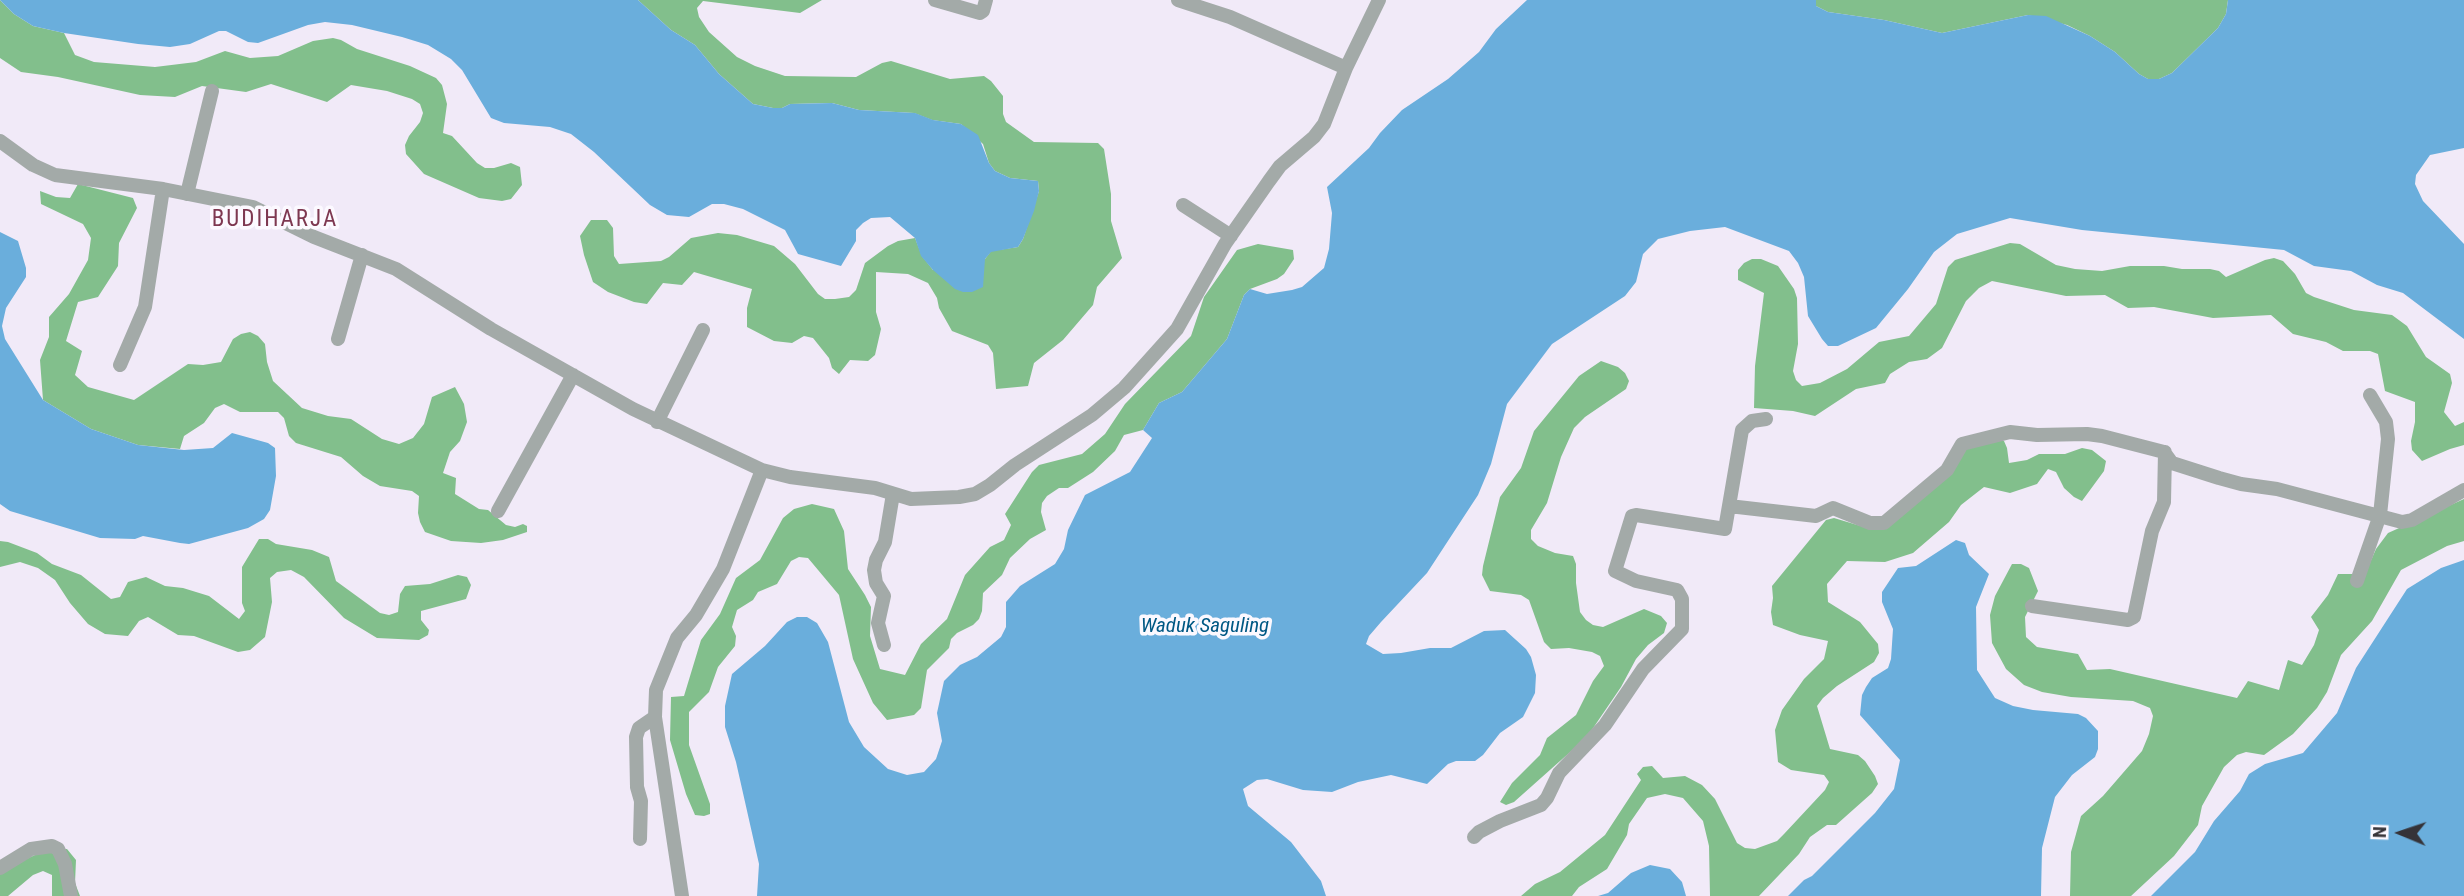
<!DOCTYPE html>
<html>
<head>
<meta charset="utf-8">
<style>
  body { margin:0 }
  #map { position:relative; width:2464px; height:896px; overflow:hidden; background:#f1eaf8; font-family:"Roboto Condensed",sans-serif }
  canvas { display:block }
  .north { position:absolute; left:2366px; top:798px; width:70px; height:70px; -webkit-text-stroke:5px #fcf9ff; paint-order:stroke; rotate:272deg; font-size:19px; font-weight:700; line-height:28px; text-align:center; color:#353338 }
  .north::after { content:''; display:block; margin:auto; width:24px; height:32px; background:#353338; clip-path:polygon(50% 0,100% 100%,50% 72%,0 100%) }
</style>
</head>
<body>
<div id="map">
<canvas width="2464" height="896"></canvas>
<div class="north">N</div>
</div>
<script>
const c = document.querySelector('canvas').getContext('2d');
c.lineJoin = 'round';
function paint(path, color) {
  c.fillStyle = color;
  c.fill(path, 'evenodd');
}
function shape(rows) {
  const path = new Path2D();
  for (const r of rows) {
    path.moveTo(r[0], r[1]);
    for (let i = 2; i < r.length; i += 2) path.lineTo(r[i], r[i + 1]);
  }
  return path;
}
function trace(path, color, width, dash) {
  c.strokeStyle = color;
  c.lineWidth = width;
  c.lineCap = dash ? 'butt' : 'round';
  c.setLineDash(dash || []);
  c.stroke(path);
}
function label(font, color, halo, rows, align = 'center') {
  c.font = font + ' "Roboto Condensed",sans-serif';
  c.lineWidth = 7;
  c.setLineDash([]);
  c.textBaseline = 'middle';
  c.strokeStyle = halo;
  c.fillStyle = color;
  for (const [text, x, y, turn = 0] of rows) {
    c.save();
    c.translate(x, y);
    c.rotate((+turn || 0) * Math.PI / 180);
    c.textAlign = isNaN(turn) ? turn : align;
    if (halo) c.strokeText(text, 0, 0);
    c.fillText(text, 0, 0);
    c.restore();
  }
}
paint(shape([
  [0,0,14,14,33,26,64,33,75,55,94,62,155,67,196,62,225,51,250,58,278,56,313,41,333,38,341,40,357,49,410,66,436,78,442,85,447,104,443,133,452,136,477,163,485,168,494,168,511,163,520,167,522,185,511,199,502,201,479,198,424,174,406,154,405,145,409,136,420,122,423,113,420,104,412,99,387,91,351,85,327,102,271,84,246,92,202,86,175,97,140,95,58,77,21,72,0,58],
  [638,0,822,0,800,13,703,1,697,8,699,17,709,32,737,57,755,66,785,76,856,77,882,63,891,61,950,79,984,76,991,81,1003,96,1003,114,1006,122,1034,142,1098,143,1104,149,1111,194,1111,221,1122,258,1097,287,1093,305,1063,340,1034,363,1028,386,996,389,993,353,988,345,952,331,939,308,937,298,928,283,908,274,876,272,876,312,881,329,875,355,868,361,850,360,839,374,832,368,829,358,813,338,804,336,792,343,774,341,747,327,747,308,752,289,694,272,682,285,663,283,647,304,634,302,608,292,593,282,584,255,580,236,591,220,607,220,613,228,614,256,619,264,661,261,669,257,691,238,718,233,737,235,774,246,795,264,818,294,825,299,835,299,849,297,856,290,865,263,888,246,898,241,915,238,922,256,933,270,985,259,991,251,1018,247,1023,239,1039,191,1038,181,1010,178,995,171,989,163,983,144,961,124,932,120,914,113,859,110,832,103,790,104,782,108,773,108,753,104,719,74,695,45,671,30],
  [1816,0,2228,0,2226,14,2218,28,2172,73,2159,79,2148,79,2139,74,2115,52,2090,36,2067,25,2028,15,1942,33,1884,20,1828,12,1816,6],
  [78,184,133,198,137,208,119,243,118,266,98,297,78,302,66,341,82,351,75,375,88,387,134,400,188,364,203,365,221,362,233,339,241,334,250,332,258,336,265,344,267,362,273,381,302,408,328,416,351,419,382,439,399,444,413,438,424,424,432,397,455,387,464,404,467,422,460,441,450,452,443,473,456,478,455,494,479,509,488,510,506,525,515,527,523,524,527,526,527,532,503,540,481,543,451,541,425,532,420,522,418,513,419,496,412,491,380,486,363,476,341,457,296,443,289,436,284,418,278,412,240,412,224,404,215,408,204,423,184,436,180,449,138,445,91,429,43,400,40,360,49,337,49,317,69,294,88,260,91,238,83,224,41,204,40,191,56,197,70,198],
  [2010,243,2020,244,2056,265,2075,269,2102,271,2130,266,2164,266,2182,269,2210,269,2219,271,2226,277,2265,260,2274,258,2283,261,2295,274,2306,293,2314,297,2354,310,2392,315,2407,326,2426,357,2450,374,2452,383,2444,412,2455,426,2464,422,2464,445,2450,449,2422,461,2412,450,2411,441,2415,422,2415,402,2385,391,2378,354,2370,351,2343,351,2326,342,2293,334,2271,315,2213,318,2154,307,2128,308,2105,295,2066,296,1992,281,1979,288,1966,301,1942,348,1927,359,1909,362,1890,374,1885,383,1856,389,1815,416,1793,411,1754,408,1755,366,1764,293,1738,280,1738,270,1744,263,1752,259,1761,259,1778,266,1794,289,1797,298,1798,344,1793,371,1796,380,1802,386,1820,383,1847,369,1879,342,1909,336,1936,304,1948,267,1955,260],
  [1258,244,1293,250,1294,259,1284,274,1277,279,1250,289,1244,295,1227,339,1182,392,1159,403,1143,430,1124,435,1115,451,1093,472,1068,488,1059,488,1047,496,1042,503,1041,512,1046,530,1030,539,1010,558,1002,575,983,593,982,611,979,619,973,625,957,633,951,639,949,648,927,670,921,708,914,715,887,720,873,703,853,659,839,595,808,558,799,557,791,561,777,584,758,592,753,600,737,610,732,627,736,636,735,646,718,667,709,692,689,712,689,745,710,804,710,814,704,816,695,815,686,794,670,740,671,697,684,696,701,640,720,614,736,578,760,560,783,518,794,509,812,504,834,509,844,531,848,569,865,595,871,607,870,636,880,669,905,675,921,644,947,619,965,575,990,547,1004,540,1011,525,1005,514,1032,472,1039,465,1082,454,1105,434,1125,404,1191,336,1204,297,1237,250],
  [1601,361,1618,367,1625,373,1629,381,1626,389,1585,417,1574,428,1561,457,1547,503,1531,530,1531,539,1538,546,1555,553,1573,556,1576,564,1576,583,1580,612,1586,620,1593,625,1603,627,1644,609,1661,616,1667,623,1664,633,1648,645,1636,659,1621,687,1587,737,1514,802,1506,805,1500,802,1512,783,1540,755,1547,738,1576,715,1593,681,1604,666,1600,656,1592,652,1569,648,1551,649,1544,642,1529,600,1521,595,1490,591,1482,575,1483,566,1500,497,1521,468,1534,431,1579,376],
  [1999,440,2004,441,2007,448,2009,463,2027,460,2039,454,2065,454,2082,448,2092,450,2106,461,2104,471,2082,501,2074,497,2064,488,2056,472,2048,469,2037,484,2010,493,1984,487,1961,505,1949,522,1913,553,1885,562,1847,561,1827,584,1828,602,1860,622,1878,644,1879,653,1874,662,1837,686,1823,698,1817,706,1830,749,1858,755,1865,761,1875,776,1878,784,1872,793,1836,825,1827,825,1810,837,1799,854,1759,896,1710,896,1709,846,1703,821,1683,798,1665,794,1647,798,1629,824,1627,835,1607,869,1579,887,1572,896,1521,896,1535,884,1560,872,1605,835,1641,780,1637,774,1643,767,1652,766,1663,778,1685,776,1702,785,1715,799,1737,843,1745,848,1755,849,1777,841,1784,834,1825,790,1829,782,1824,775,1791,770,1778,762,1775,730,1782,710,1804,679,1824,659,1828,641,1800,635,1773,625,1771,612,1773,598,1772,586,1826,520,1834,518,1874,530,1961,450],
  [2464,499,2464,541,2447,546,2401,570,2372,621,2341,655,2327,692,2317,708,2293,734,2264,755,2246,752,2237,755,2224,767,2202,806,2198,825,2174,856,2131,896,2070,896,2071,852,2081,816,2103,796,2142,751,2149,734,2153,716,2150,708,2133,701,2071,697,2042,692,2024,685,2006,669,1992,643,1990,615,1995,596,2012,564,2021,564,2029,568,2038,591,2025,617,2026,637,2037,647,2078,654,2087,670,2110,669,2237,698,2248,681,2279,690,2288,660,2302,665,2314,645,2319,630,2311,617,2328,595,2338,574,2365,574,2376,549,2388,533],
  [259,539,268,539,276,544,312,550,329,557,336,581,380,613,389,615,398,612,400,594,405,586,430,584,458,575,467,577,471,585,466,599,421,611,421,620,429,630,428,635,419,640,377,638,344,618,304,577,291,570,277,572,270,578,272,602,265,637,250,650,238,652,194,636,178,635,148,617,139,621,128,636,105,634,88,624,70,603,55,580,38,568,20,562,0,567,0,541,8,542,37,553,52,564,81,575,111,599,120,597,128,582,146,577,165,586,183,588,209,596,239,619,245,611,242,603,242,567],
  [67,849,76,860,75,883,80,896,52,896,52,875,43,871,33,875,8,896,0,896,0,871,46,850]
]), '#82bf8c');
paint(shape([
  [0,0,638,0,671,30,695,45,719,74,753,104,773,108,782,108,790,104,832,103,859,110,915,113,933,120,961,124,978,135,989,163,995,171,1010,178,1038,181,1039,191,1034,211,1023,239,1018,247,991,252,985,259,983,287,972,292,963,292,955,289,933,270,921,256,915,238,890,217,871,218,863,223,856,230,856,241,841,266,798,254,785,230,743,209,724,204,712,204,689,217,667,215,650,205,594,152,571,134,550,127,504,123,491,118,462,70,451,59,428,45,402,37,352,25,325,22,308,25,258,43,248,42,226,31,219,31,190,44,170,47,138,44,64,33,33,26,14,14],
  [1527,0,1816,0,1816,6,1828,12,1884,20,1942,33,2028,15,2046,16,2090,36,2115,52,2139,74,2148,79,2159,79,2172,73,2218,28,2226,14,2228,0,2464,0,2464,148,2430,155,2416,175,2415,184,2423,201,2464,244,2464,339,2403,293,2377,285,2351,271,2314,266,2284,250,2082,230,2010,218,1957,234,1934,252,1908,289,1876,328,1838,346,1828,346,1822,339,1808,316,1804,277,1798,263,1789,251,1725,227,1690,231,1658,239,1643,254,1636,282,1625,296,1552,344,1507,404,1491,464,1478,495,1427,573,1381,622,1369,636,1366,644,1383,654,1401,653,1430,648,1451,648,1484,631,1505,630,1526,649,1531,657,1536,675,1535,693,1523,717,1500,733,1483,755,1475,761,1456,761,1448,764,1427,784,1391,775,1358,782,1332,792,1303,790,1267,779,1257,780,1243,789,1248,806,1291,842,1321,881,1326,896,757,896,759,864,736,762,725,727,725,706,732,674,765,646,787,622,797,617,807,617,817,623,828,642,849,722,864,747,888,769,907,775,924,772,936,759,942,741,937,713,944,681,960,665,977,657,1001,637,1006,627,1006,602,1020,586,1055,564,1064,549,1068,530,1085,495,1130,472,1152,438,1143,430,1159,403,1182,392,1227,339,1244,295,1250,289,1267,294,1292,290,1302,287,1324,268,1329,249,1332,213,1327,187,1369,148,1380,133,1402,110,1448,79,1479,52,1496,29],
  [0,232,18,241,26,268,26,277,6,308,2,326,5,339,43,400,91,429,138,445,184,450,213,448,232,433,268,443,275,448,276,476,270,510,264,519,248,528,189,544,180,543,143,536,135,539,100,538,10,511,0,504],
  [1956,540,1965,543,1969,555,1989,574,1976,607,1977,670,1995,698,2013,706,2033,710,2078,714,2086,718,2098,731,2098,749,2095,757,2072,775,2055,797,2042,848,2041,896,1788,896,1804,880,1812,876,1875,813,1894,789,1900,760,1860,715,1862,695,1866,687,1872,678,1888,668,1891,659,1893,629,1882,602,1882,592,1898,568,1916,566],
  [2464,560,2464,896,2151,896,2195,852,2214,821,2240,791,2249,774,2265,764,2303,753,2337,713,2356,668,2407,589,2441,568],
  [1650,865,1670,869,1682,882,1686,896,1598,896,1608,893,1631,873]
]), '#6aaedc');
trace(shape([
  [935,0,980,13,983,11,986,0],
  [1178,0,1230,17,1346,68],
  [0,141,33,165,55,175,163,189,253,207,314,237,396,269,491,329,633,409,762,470,790,477,875,488,911,499,959,497,975,494,990,485,1015,465,1092,415,1124,388,1177,329,1225,244,1269,181,1280,166,1314,137,1324,124,1346,68,1379,0],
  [187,194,212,91],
  [1183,205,1231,236],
  [338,339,362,255],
  [120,365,145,307,163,189],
  [657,422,703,330],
  [1729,506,1816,516,1833,508,1870,523,1884,523,1947,470,1962,444,2010,432,2037,435,2087,434,2102,436,2164,452,2172,463,2219,478,2241,484,2277,489,2402,522,2412,520,2464,490],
  [498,511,573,375],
  [2357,581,2380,515,2388,439,2386,422,2370,395],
  [2032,606,2128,620,2134,617,2152,531,2164,502,2165,452],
  [884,645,878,623,884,596,876,583,874,570,876,560,885,542,893,494],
  [1474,837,1479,832,1500,821,1541,805,1547,798,1559,773,1605,725,1643,669,1682,629,1682,599,1677,590,1636,581,1615,571,1632,516,1636,515,1725,529,1742,430,1752,421,1766,419],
  [640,839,641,801,637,787,636,737,639,728,655,717],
  [0,868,31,849,52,846,58,849,65,864,71,896],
  [682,896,655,717,656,690,677,638,696,615,723,569,762,470]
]), '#a3aaa8', 14);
label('italic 21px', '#005884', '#fcf9ff', [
  ["Waduk Saguling",1205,627]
]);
c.letterSpacing = '2px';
label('23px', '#7e3851', '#fcf9ff', [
  ["BUDIHARJA",275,220]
]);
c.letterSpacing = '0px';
</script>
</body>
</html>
